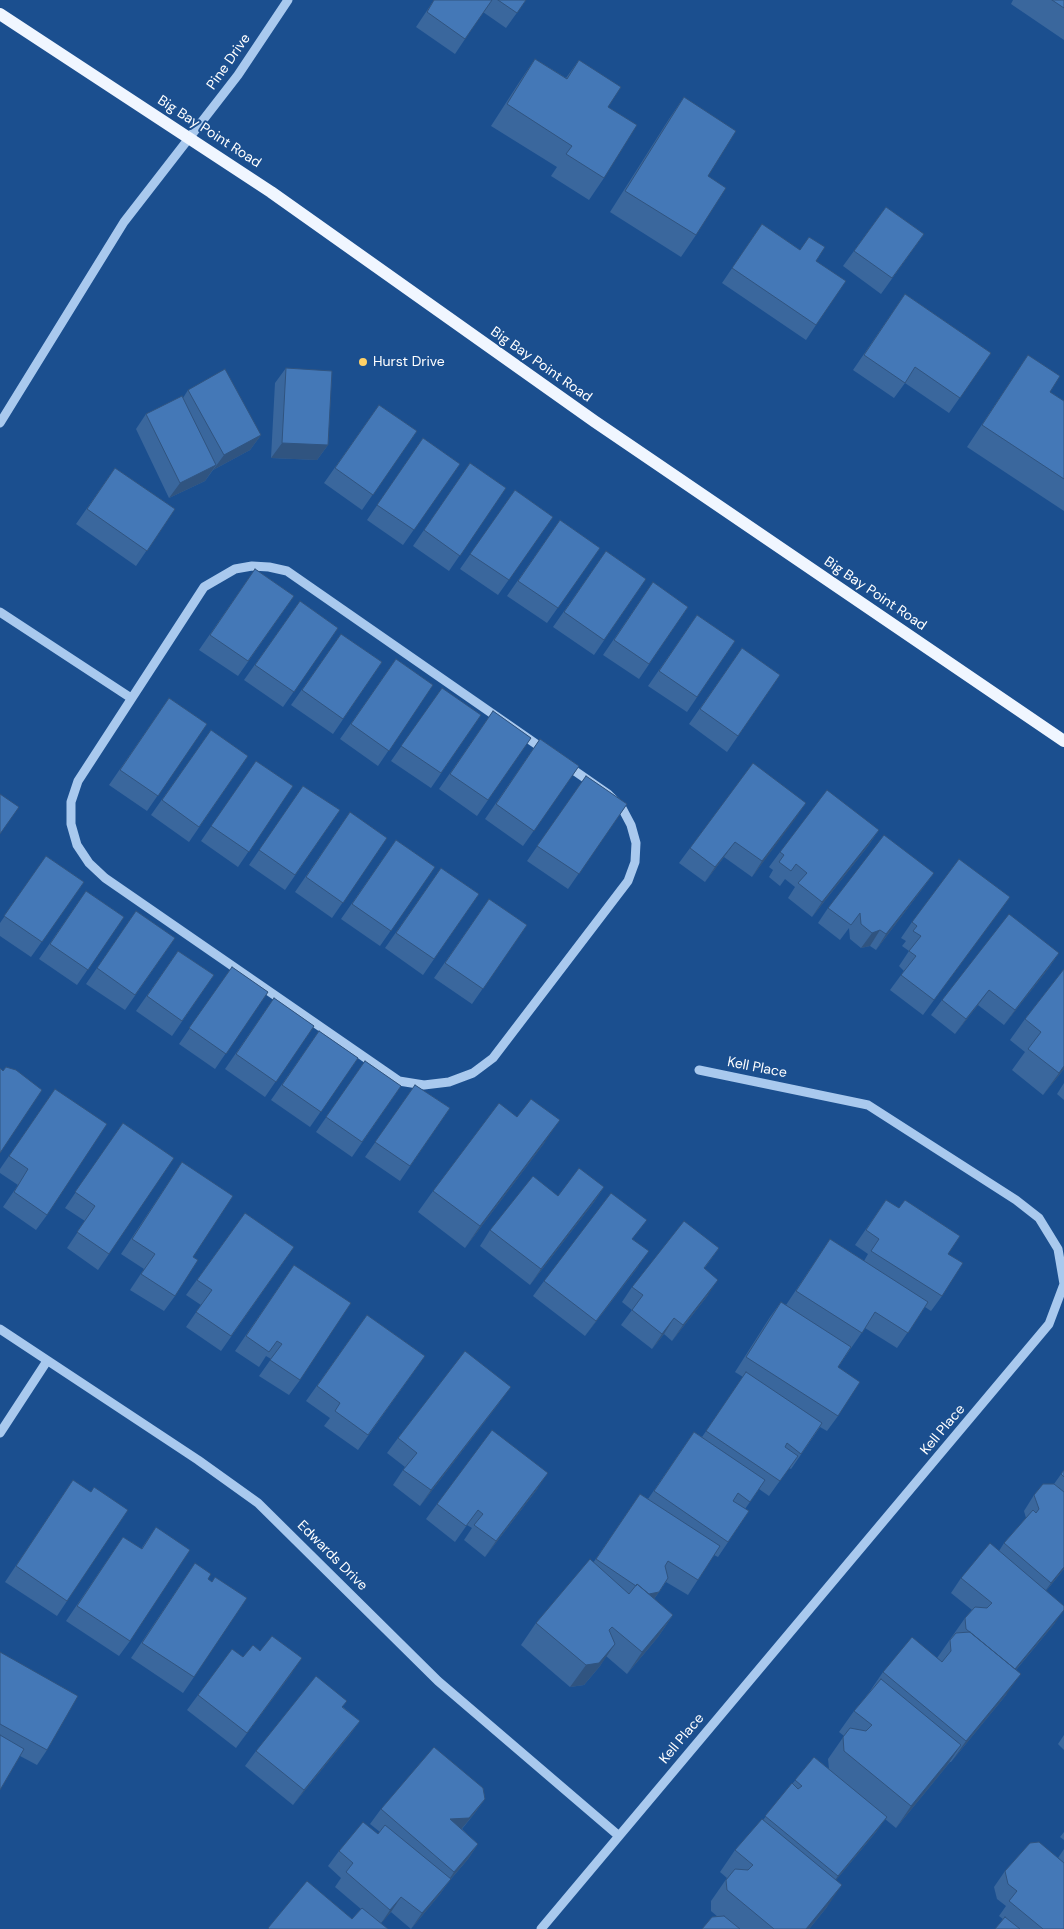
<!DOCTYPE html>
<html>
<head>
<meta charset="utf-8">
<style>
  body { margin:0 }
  canvas { display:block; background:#1b4f8f }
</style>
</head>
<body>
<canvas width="1064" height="1929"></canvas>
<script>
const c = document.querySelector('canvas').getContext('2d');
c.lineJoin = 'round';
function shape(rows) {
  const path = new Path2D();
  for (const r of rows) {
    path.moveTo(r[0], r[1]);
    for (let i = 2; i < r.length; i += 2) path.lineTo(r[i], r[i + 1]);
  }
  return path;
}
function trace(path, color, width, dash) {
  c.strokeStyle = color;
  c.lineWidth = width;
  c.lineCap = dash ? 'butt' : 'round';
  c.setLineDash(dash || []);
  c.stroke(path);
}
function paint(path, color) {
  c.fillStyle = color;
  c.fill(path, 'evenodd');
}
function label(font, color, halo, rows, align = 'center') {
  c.font = font + ' "DM Sans",sans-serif';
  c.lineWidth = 4;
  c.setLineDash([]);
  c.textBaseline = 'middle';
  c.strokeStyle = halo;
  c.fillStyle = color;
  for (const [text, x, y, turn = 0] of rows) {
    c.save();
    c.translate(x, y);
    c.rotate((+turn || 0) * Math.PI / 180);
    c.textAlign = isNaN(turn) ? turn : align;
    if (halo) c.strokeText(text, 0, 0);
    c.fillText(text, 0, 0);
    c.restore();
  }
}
trace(shape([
  [0,423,124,222,238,75,288,0],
  [252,566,269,567,287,571,608,794,622,808,631,825,636,843,635,862,628,881,493,1058,473,1073,449,1082,424,1085,399,1081,105,878,89,863,77,845,71,824,71,802,78,781,204,587,235,569,252,566],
  [0,612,131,698],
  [0,1329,198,1460,258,1503,438,1681,619,1836],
  [0,1433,47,1361],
  [541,1929,1049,1324,1064,1284,1058,1249,1039,1218,1016,1200,868,1105,699,1070]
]), '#a9c9ee', 9);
trace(shape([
  [0,14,271,192,594,421,1064,741]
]), '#f0f6ff', 12);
paint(shape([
  [434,0,526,0,506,28,483,12,455,54,416,27],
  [1013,0,1064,0,1064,40,1011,4],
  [535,59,566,78,579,60,608,107,604,178,589,200,551,176,557,167,491,126,520,81],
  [684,97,708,176,696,235,681,257,610,212,669,119],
  [886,207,924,234,881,294,843,266],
  [762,224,816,261,816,325,806,340,722,283],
  [905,294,991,353,949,413,905,383,894,398,853,370],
  [1028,355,1050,392,1064,401,1064,511,967,447],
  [286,368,328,445,317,460,271,458,275,383],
  [188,390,261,435,250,450,213,470,205,481,169,498,136,429,146,414,183,398],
  [379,405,417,431,362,510,324,483],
  [423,438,460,464,403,545,367,520],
  [470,463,506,488,449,571,413,546],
  [115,468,175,509,136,566,76,524],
  [515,490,553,517,498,595,460,569],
  [560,520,600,548,547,623,507,596],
  [606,551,646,579,594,655,553,627],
  [255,569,294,596,238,676,199,650],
  [653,582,688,607,639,679,603,655],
  [300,601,338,628,283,707,244,680],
  [697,615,735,641,687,712,648,686],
  [341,634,382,662,333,734,291,705],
  [742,648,780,675,727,752,689,724],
  [396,659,433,685,378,766,340,739],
  [442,688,481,715,431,788,391,761],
  [169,698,207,724,147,811,109,785],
  [493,711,531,738,477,816,439,789],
  [211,730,248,756,189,842,151,815],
  [540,739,579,766,523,846,485,819],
  [256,761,293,786,238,867,201,841],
  [586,776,627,804,568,889,527,861],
  [303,786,340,810,285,890,249,865],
  [806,803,752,877,724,857,705,882,679,863,690,848],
  [350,812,387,838,332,918,295,892],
  [879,830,868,846,812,917,788,898,795,887,785,879,780,886,769,877,773,870,769,867,780,852],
  [396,840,435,867,380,946,341,919],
  [46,856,84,882,31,957,0,936,0,923],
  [441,868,479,894,423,975,385,948],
  [934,873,923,888,876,950,870,946,861,948,850,939,849,928,840,940,818,923,828,908],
  [86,891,124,917,77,985,39,959],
  [1010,897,923,1015,890,990,904,971,899,966,909,951,902,946,906,941,901,938,912,922],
  [489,899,527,925,472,1004,434,978],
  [136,911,175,938,125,1010,86,984],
  [178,951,214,975,172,1036,136,1011],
  [1059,953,1048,969,1004,1025,978,1005,955,1034,931,1015,942,1000],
  [232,967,268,992,215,1069,179,1044],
  [1064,969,1064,1069,1043,1095,1012,1070,1025,1052,1010,1040,1025,1019],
  [274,998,314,1026,265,1097,225,1069],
  [319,1031,358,1058,310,1127,271,1100],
  [365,1061,401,1086,352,1157,316,1132],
  [1064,1083,1064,1100,1057,1094],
  [415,1085,450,1108,400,1181,365,1157],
  [55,1089,47,1215,36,1230,3,1207,18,1185,0,1173,0,1169],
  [123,1123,109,1254,98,1270,67,1248,85,1221,65,1208],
  [545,1142,465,1248,418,1212,433,1191],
  [182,1162,193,1257,175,1296,164,1311,130,1290,144,1269,121,1254],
  [604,1187,594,1202,530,1285,480,1246,490,1230,558,1196],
  [886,1200,948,1254,942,1296,931,1311,925,1307,897,1348,865,1328,838,1367,838,1416,827,1431,820,1427,791,1469,789,1468,769,1496,759,1489,745,1509,749,1511,718,1557,714,1555,688,1595,666,1582,654,1599,673,1615,658,1637,627,1674,606,1656,600,1666,584,1685,570,1687,521,1645,536,1623,593,1563,640,1494,648,1499,694,1432,702,1437,743,1377,735,1372,770,1317,781,1302,786,1305,830,1239,864,1261,868,1254,855,1245],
  [245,1213,294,1247,221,1351,186,1327,201,1305,186,1295],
  [633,1239,638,1267,585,1336,533,1296,544,1281],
  [719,1248,704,1269,708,1295,672,1341,664,1334,652,1349,621,1325,632,1310,622,1302,632,1287],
  [294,1265,300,1380,289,1395,259,1376,271,1359,266,1356,259,1367,235,1351],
  [367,1315,425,1356,358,1450,324,1426,330,1418,306,1401],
  [500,1402,420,1506,393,1485,405,1467,387,1453,398,1438],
  [1064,1470,1064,1569,1046,1591,1055,1623,1016,1670,1006,1695,951,1762,950,1762,896,1828,885,1819,876,1832,836,1880,827,1907,809,1929,702,1929,718,1917,711,1911,711,1901,727,1878,720,1872,735,1850,763,1820,814,1757,829,1769,828,1759,844,1736,839,1732,854,1711,868,1694,883,1672,937,1658,965,1618,972,1610,951,1593,961,1578,999,1551,1004,1543,1026,1518,1024,1511,1034,1495,1054,1484],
  [73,1480,67,1601,57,1616,5,1582],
  [538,1488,485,1557,464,1540,472,1528,467,1525,455,1542,426,1519,437,1504],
  [156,1527,130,1641,119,1656,66,1621,123,1537,141,1549],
  [195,1563,208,1579,194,1677,183,1693,131,1658],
  [260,1651,292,1673,236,1748,187,1710,198,1695,243,1657],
  [0,1652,47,1750,37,1765,20,1756,0,1790],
  [343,1707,360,1721,349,1736,293,1805,245,1766,256,1751],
  [1064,1735,1064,1750,1058,1744],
  [485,1799,474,1814,462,1829,478,1844,468,1859,451,1879,440,1894,411,1929,391,1912,381,1923,388,1929,268,1929,307,1881,352,1919,361,1909,335,1887,341,1878,328,1866,339,1851,378,1834,380,1832,370,1824,381,1809],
  [1064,1832,1064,1840,1060,1837],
  [1064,1849,1064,1929,995,1929,1003,1919,999,1916,1006,1906,997,1899,994,1887,1005,1871,1058,1858]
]), '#3a679d');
paint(shape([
  [261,435,250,450,213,470,224,455],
  [282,443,328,445,317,460,271,458],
  [216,465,205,481,169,498,180,483],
  [806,803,796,818,752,877,762,861],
  [879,830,868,846,812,917,822,902],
  [735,842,724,857,705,882,715,867],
  [934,873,923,888,876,950,886,934],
  [1010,897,999,913,923,1015,934,1000],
  [880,930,870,946,861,948,872,933],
  [1059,953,1048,969,1004,1025,1015,1010],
  [989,990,978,1005,955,1034,966,1019],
  [1064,1066,1064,1069,1043,1095,1059,1073],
  [560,1120,545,1142,465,1248,480,1226],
  [604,1187,594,1202,530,1285,541,1269],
  [649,1251,638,1267,585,1336,596,1321],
  [718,1280,708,1295,672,1341,683,1325],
  [674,1318,664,1334,652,1349,662,1334],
  [511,1387,500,1402,420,1506,431,1490],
  [548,1473,538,1488,485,1557,496,1541],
  [1064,1567,1064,1569,1040,1598,1051,1583],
  [659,1592,648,1607,648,1594],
  [1064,1610,1055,1623,1004,1684,1015,1669],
  [673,1615,658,1637,627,1674,642,1652],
  [615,1644,600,1666,584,1685,570,1687,586,1665],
  [302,1658,292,1673,236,1748],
  [1021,1674,1006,1695,951,1762,966,1741],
  [360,1721,349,1736,293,1805,304,1790],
  [961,1745,946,1767,896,1828,911,1806],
  [485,1799,474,1814,458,1833,450,1819],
  [887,1817,876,1832,827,1891,838,1876],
  [478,1844,468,1859,444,1887,454,1872],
  [451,1879,440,1894,411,1929,422,1913],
  [842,1885,827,1907,809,1929,806,1929],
  [401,1897,391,1912,380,1925,390,1910]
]), '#305480');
const building = shape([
  [434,0,492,0,465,39,427,12,434,0],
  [498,0,526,0,517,13,498,0],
  [1052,0,1064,0,1064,8,1052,0],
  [535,59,567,79,579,60,621,87,608,107,637,125,604,178,566,154,572,146,507,104,535,59],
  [684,97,736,131,708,176,726,188,696,235,625,191,684,97],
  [886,207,924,234,892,278,854,251,886,207],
  [762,224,800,250,809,237,825,247,816,261,846,281,816,325,732,268,762,224],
  [905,294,991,353,960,398,915,367,905,383,864,355,905,294],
  [1028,355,1060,376,1050,392,1064,401,1064,479,982,425,1028,355],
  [286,368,332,371,328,445,282,443,286,368],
  [225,369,261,435,224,455,188,390,225,369],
  [182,396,216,465,180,483,146,414,182,396],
  [379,405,417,431,373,495,335,468,379,405],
  [423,438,460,464,414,530,377,505,423,438],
  [470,463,506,488,460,556,424,530,470,463],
  [115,468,175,509,147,551,87,509,115,468],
  [515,490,553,517,509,580,470,554,515,490],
  [560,520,600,548,558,608,518,581,560,520],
  [606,551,646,579,604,640,564,612,606,551],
  [255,569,294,596,248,661,210,635,255,569],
  [653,582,688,607,649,664,614,640,653,582],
  [300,601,338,628,294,692,255,665,300,601],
  [697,615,735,641,697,697,659,671,697,615],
  [341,634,382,662,343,719,302,690,341,634],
  [742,648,780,675,738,736,700,709,742,648],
  [396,659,433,685,389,751,351,724,396,659],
  [442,688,481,715,441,773,401,746,442,688],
  [169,698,207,724,158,796,120,770,169,698],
  [493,711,531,738,488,800,450,774,493,711],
  [211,730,248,756,199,827,162,800,211,730],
  [540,739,579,766,534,831,496,804,540,739],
  [256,761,293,786,249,852,211,826,256,761],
  [753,763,806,803,762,861,735,842,715,867,690,848,753,763],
  [586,776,627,804,579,874,537,846,586,776],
  [303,786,340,810,295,875,259,850,303,786],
  [827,790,879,830,822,902,798,883,807,873,796,864,791,871,779,862,784,855,780,852,827,790],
  [0,794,19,807,0,834,0,794],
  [350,812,387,838,343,903,306,877,350,812],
  [884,835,934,873,886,934,880,930,872,933,861,924,860,913,851,925,828,908,884,835],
  [396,840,435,867,391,931,352,904,396,840],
  [46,856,84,882,42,942,4,916,46,856],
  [959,859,1010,897,934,1000,901,975,916,956,909,951,921,936,913,931,917,926,912,922,959,859],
  [441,868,479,894,434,959,396,933,441,868],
  [86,891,124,917,88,970,50,944,86,891],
  [489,899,527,925,483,989,445,963,489,899],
  [136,911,175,938,135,995,97,968,136,911],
  [1009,914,1059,953,1015,1010,989,990,966,1019,942,1000,1009,914],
  [178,951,214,975,182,1021,147,996,178,951],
  [232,967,268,992,226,1054,189,1028,232,967],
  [1064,969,1064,1066,1059,1073,1028,1049,1041,1032,1025,1019,1064,969],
  [274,998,314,1026,276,1082,236,1054,274,998],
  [319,1031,358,1058,321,1112,282,1085,319,1031],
  [365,1061,401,1086,362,1142,326,1117,365,1061],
  [6,1067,16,1070,42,1090,0,1153,0,1068,3,1071,6,1067],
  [415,1085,450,1108,410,1166,375,1142,415,1085],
  [55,1089,107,1124,47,1215,14,1192,28,1169,9,1156,55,1089],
  [531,1099,560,1120,480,1226,433,1191,499,1103,517,1117,531,1099],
  [123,1123,174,1158,109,1254,77,1232,95,1206,75,1192,123,1123],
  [182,1162,233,1196,193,1257,198,1260,175,1296,141,1274,155,1254,132,1239,182,1162],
  [579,1168,604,1187,541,1269,490,1230,533,1176,558,1196,579,1168],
  [611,1193,647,1220,632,1239,649,1251,596,1321,544,1281,611,1193],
  [886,1200,899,1208,905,1200,960,1236,948,1254,963,1263,942,1296,871,1251,879,1239,866,1230,886,1200],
  [245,1213,294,1247,231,1336,196,1312,212,1290,197,1280,245,1213],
  [684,1221,719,1248,704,1268,718,1280,683,1325,674,1318,662,1334,632,1310,643,1295,632,1287,684,1221],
  [830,1239,928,1302,908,1333,875,1312,862,1333,796,1291,830,1239],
  [294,1265,351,1303,300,1380,270,1360,282,1344,277,1341,269,1352,246,1336,294,1265],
  [781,1302,851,1347,838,1367,860,1382,838,1416,746,1357,781,1302],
  [367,1315,425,1356,368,1435,335,1411,340,1403,317,1386,367,1315],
  [465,1351,511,1387,431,1490,403,1470,417,1453,398,1438,465,1351],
  [746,1372,822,1423,801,1454,787,1443,785,1447,798,1456,780,1481,706,1431,746,1372],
  [492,1430,548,1473,496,1541,474,1525,483,1514,478,1510,466,1526,437,1504,492,1430],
  [694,1432,765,1480,750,1502,738,1493,733,1501,749,1511,728,1542,654,1491,694,1432],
  [1064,1470,1064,1477,1061,1474,1064,1470],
  [73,1480,91,1492,94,1487,128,1510,67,1601,16,1566,73,1480],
  [1043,1484,1054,1484,1064,1492,1064,1567,1051,1583,1004,1543,1033,1510,1036,1513,1039,1509,1034,1495,1043,1484],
  [640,1494,720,1546,698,1580,668,1561,665,1566,668,1578,659,1592,649,1594,637,1584,636,1586,596,1559,640,1494],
  [156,1527,190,1550,130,1641,77,1606,123,1537,142,1549,156,1527],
  [990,1543,1064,1606,1064,1610,1015,1669,966,1629,965,1618,975,1607,987,1608,992,1603,961,1578,990,1543],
  [590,1559,629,1594,637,1584,673,1615,642,1652,612,1627,609,1630,615,1644,599,1663,586,1665,536,1623,590,1559],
  [195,1563,211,1574,208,1579,212,1582,215,1577,247,1598,194,1677,142,1643,195,1563],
  [970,1632,1021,1674,966,1741,883,1672,912,1637,942,1662,951,1651,950,1640,956,1633,970,1632],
  [272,1636,302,1658,247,1733,198,1695,232,1649,243,1657,253,1645,260,1651,272,1636],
  [0,1652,78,1696,47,1750,0,1724,0,1652],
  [316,1676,347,1701,342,1707,360,1721,304,1790,256,1751,316,1676],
  [881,1679,961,1745,911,1806,844,1751,843,1737,850,1728,866,1731,872,1725,854,1711,881,1679],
  [0,1735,24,1749,0,1790,0,1735],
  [434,1747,483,1788,485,1799,469,1818,450,1819,478,1844,454,1872,381,1809,434,1747],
  [814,1757,887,1817,838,1876,765,1816,792,1783,798,1789,802,1786,795,1780,814,1757],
  [762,1819,842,1885,806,1929,774,1929,727,1890,726,1880,735,1869,748,1870,753,1865,735,1850,762,1819],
  [363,1822,378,1834,385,1825,451,1879,422,1913,401,1897,390,1910,346,1872,353,1863,339,1851,363,1822],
  [1039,1842,1064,1863,1064,1929,1043,1929,1009,1901,1017,1891,1008,1884,1005,1871,1030,1843,1039,1842],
  [307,1881,352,1919,362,1908,388,1929,269,1929,268,1928,307,1881],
  [724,1916,740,1929,702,1929,712,1917,724,1916],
  [1005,1917,1020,1929,995,1929,1005,1917]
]);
paint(building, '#4478b7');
trace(building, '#305480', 1);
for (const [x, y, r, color] of [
  [363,362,5,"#ffd166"]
]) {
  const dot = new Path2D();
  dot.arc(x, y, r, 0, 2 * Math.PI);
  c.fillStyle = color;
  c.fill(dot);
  trace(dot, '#1b4f8f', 2);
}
label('14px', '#fff', '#1b4f8f', [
  ["Pine Drive",229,62,-55],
  ["Big Bay Point Road",209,132,33],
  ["Big Bay Point Road",541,365,35],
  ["Big Bay Point Road",875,594,34],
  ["Kell Place",757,1068,11],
  ["Kell Place",943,1430,-50],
  ["Edwards Drive",332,1556,45],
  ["Kell Place",682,1739,-50]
]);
label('14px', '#fff', '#1b4f8f', [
  ["Hurst Drive",373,362]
], 'left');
</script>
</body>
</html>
